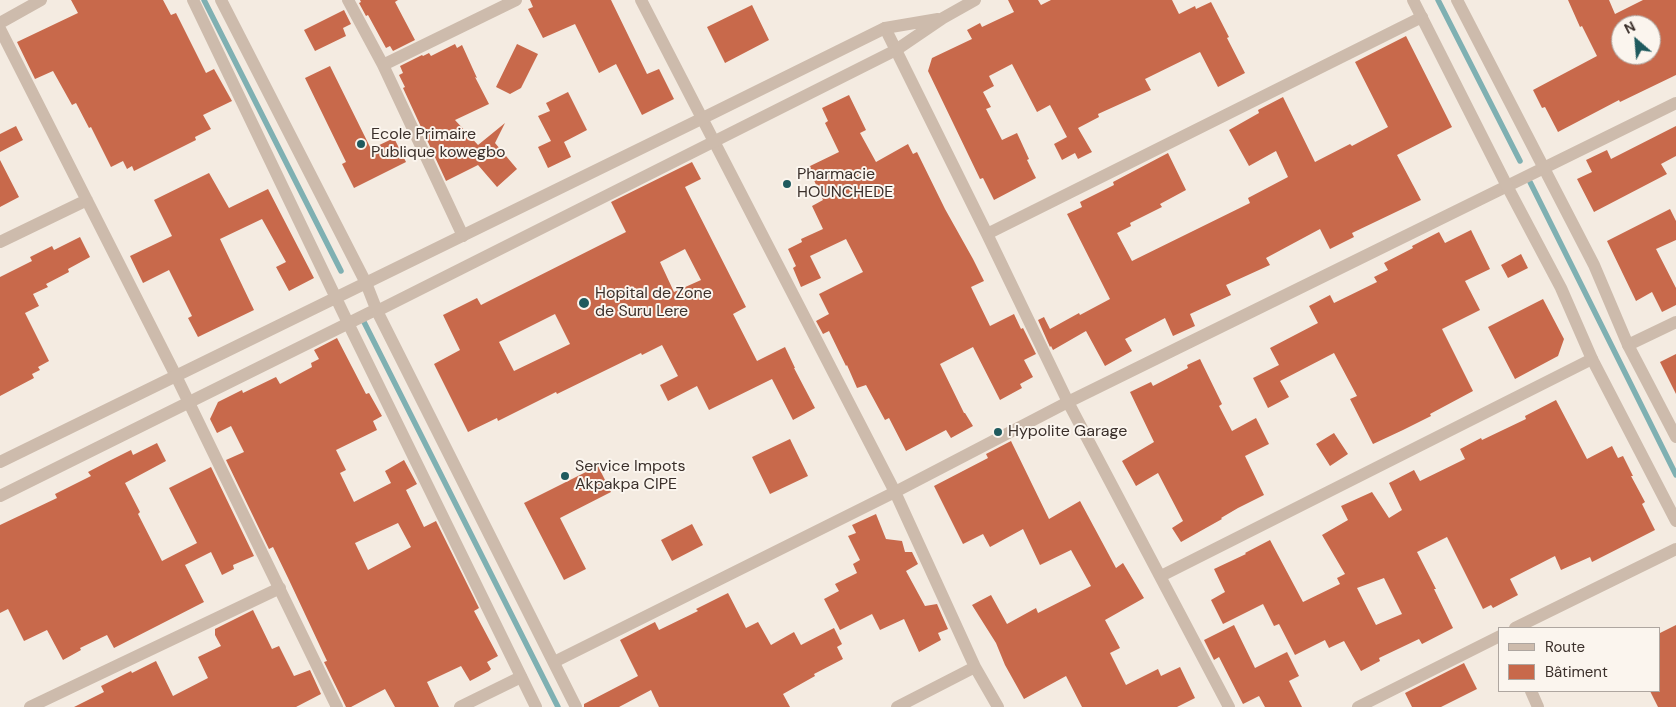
<!DOCTYPE html>
<html>
<head>
<meta charset="utf-8">
<style>
  body { margin:0 }
  #map { position:relative; width:1676px; height:707px; overflow:hidden; background:#f4ebe1; font-family:"DM Sans",sans-serif }
  canvas { display:block }
  .legend { position:absolute; left:1498px; top:627px; width:162px; height:65px; box-sizing:border-box; background:#fbf5ee; border:1px solid #aea6a0; margin:0; padding:6px 9px; list-style:none; font-size:15px; color:#3b302b }
  .legend li { display:flex; align-items:center; gap:10px; height:25px }
  .legend b { width:25px; border:1px solid #aea6a0 }
  .north { position:absolute; left:1611px; top:15px; width:50px; height:50px; box-sizing:border-box; background:#fbf5ee; border:1px solid #aea6a0; border-radius:50%; rotate:333deg; font-size:14px; font-weight:700; line-height:20px; text-align:center; color:#3b302b }
  .north::after { content:''; display:block; margin:auto; width:18px; height:22px; background:#1f5a5e; clip-path:polygon(50% 0,100% 100%,50% 72%,0 100%) }
</style>
</head>
<body>
<div id="map">
<canvas width="1676" height="707"></canvas>
<ul class="legend">
<li><b style="height:6px;background:#cdbbac"></b>Route</li>
<li><b style="height:14px;background:#c8694b"></b>Bâtiment</li>
</ul>
<div class="north">N</div>
</div>
<script>
const c = document.querySelector('canvas').getContext('2d');
c.lineJoin = 'round';
function shape(rows) {
  const path = new Path2D();
  for (const r of rows) {
    path.moveTo(r[0], r[1]);
    for (let i = 2; i < r.length; i += 2) path.lineTo(r[i], r[i + 1]);
  }
  return path;
}
function trace(path, color, width, dash) {
  c.strokeStyle = color;
  c.lineWidth = width;
  c.lineCap = dash ? 'butt' : 'round';
  c.setLineDash(dash || []);
  c.stroke(path);
}
function paint(path, color) {
  c.fillStyle = color;
  c.fill(path, 'evenodd');
}
function label(font, color, halo, rows, align = 'center') {
  c.font = font + ' "DM Sans",sans-serif';
  c.lineWidth = 4;
  c.setLineDash([]);
  c.textBaseline = 'middle';
  c.strokeStyle = halo;
  c.fillStyle = color;
  for (const [text, x, y, turn = 0] of rows) {
    c.save();
    c.translate(x, y);
    c.rotate((+turn || 0) * Math.PI / 180);
    c.textAlign = isNaN(turn) ? turn : align;
    if (halo) c.strokeText(text, 0, 0);
    c.fillText(text, 0, 0);
    c.restore();
  }
}
trace(shape([
  [204,0,341,271],
  [1438,0,1520,161],
  [1530,182,1676,475],
  [364,322,558,707]
]), '#7fb0b2', 5.5);
paint(shape([
  [71,0,163,0,171,15,176,13,206,73,214,69,232,101,203,115,211,129,195,137,196,140,134,171,132,166,127,169,123,161,111,167,91,127,89,128,76,103,72,105,53,71,35,79,17,42,78,13],
  [360,0,398,0,395,2,415,40,393,51,390,46,386,48,368,15,366,16,359,3,361,2],
  [530,0,611,0,647,74,659,69,674,99,642,115,616,64,599,73,575,24,543,38,528,9,533,7],
  [1008,0,1038,0,1041,5,1051,0,1172,0,1179,14,1195,6,1196,9,1211,2,1229,37,1227,38,1245,73,1218,87,1200,52,1145,79,1151,90,1098,114,1099,117,1078,128,1092,152,1078,159,1075,153,1062,160,1054,144,1067,137,1050,105,1037,112,1012,64,989,76,994,86,983,92,991,107,986,109,1002,140,1017,133,1029,159,1027,160,1036,178,994,200,983,178,980,179,928,71,932,58,972,39,967,30,980,23,982,27,1014,12],
  [1568,0,1609,0,1615,14,1643,0,1676,0,1676,75,1620,102,1619,100,1558,132,1545,107,1542,108,1533,90,1597,56,1582,26,1580,27],
  [1621,25,1651,25,1651,55,1621,55],
  [752,5,769,40,725,63,707,27],
  [344,10,351,24,343,28,346,36,315,51,304,30],
  [1406,36,1452,127,1397,155,1421,200,1352,233,1354,237,1330,249,1320,229,1266,258,1270,265,1226,285,1231,295,1190,314,1195,326,1173,336,1165,318,1125,339,1132,351,1105,366,1086,331,1053,350,1051,346,1050,347,1038,320,1044,317,1050,329,1079,313,1080,315,1110,299,1067,214,1082,207,1080,202,1114,185,1113,182,1168,153,1186,190,1160,204,1162,207,1130,223,1131,226,1117,233,1132,261,1250,203,1248,198,1288,177,1276,151,1249,166,1229,130,1259,113,1258,110,1283,97,1315,162,1350,144,1352,146,1388,127,1355,62],
  [455,44,457,48,462,45,477,78,475,77,489,104,455,120,478,145,505,123,495,143,517,169,497,187,478,165,446,181,403,88,405,87,399,75,403,73,400,66,422,55,423,56,429,53,431,56],
  [517,44,538,54,521,88,510,94,496,87],
  [330,66,371,149,394,138,406,162,354,188,342,164,346,162,305,78],
  [568,92,587,130,564,142,571,157,548,168,538,147,551,141,538,116,550,111,546,103],
  [849,95,866,130,860,133,876,162,908,144,913,154,917,152,945,209,973,259,984,281,971,287,990,326,1014,314,1021,329,1023,328,1036,354,1024,360,1033,377,1020,384,1022,388,1000,400,973,347,940,364,964,413,965,413,973,426,951,438,946,430,906,451,889,418,885,420,866,385,857,388,847,365,846,366,829,331,823,334,816,321,829,314,819,294,863,272,846,239,810,256,821,278,801,287,793,268,796,266,788,249,802,242,801,239,823,229,812,206,823,200,808,167,839,152,825,123,828,121,822,108],
  [16,126,23,140,0,152,0,134],
  [1676,126,1676,156,1661,164,1667,174,1594,212,1577,179,1592,172,1586,160,1607,150,1611,159],
  [0,160,19,197,0,207],
  [692,162,701,179,685,187,746,307,733,314,757,361,785,347,795,368,794,368,815,408,793,420,772,379,709,410,697,386,668,401,660,385,678,376,662,345,642,355,641,353,557,394,556,392,498,421,497,418,468,432,434,364,460,350,443,315,477,298,481,305,626,232,611,202],
  [685,249,701,280,674,292,660,262],
  [555,314,570,344,514,371,499,342],
  [209,173,229,208,268,189,314,278,289,291,276,267,286,262,262,219,220,239,254,310,198,337,188,318,192,316,169,270,143,283,130,256,172,236,154,200],
  [1670,209,1676,221,1676,240,1656,249,1676,288,1676,305,1662,312,1652,292,1636,301,1607,241],
  [1471,230,1490,269,1465,281,1480,310,1442,329,1473,391,1430,414,1431,416,1403,430,1373,444,1350,399,1357,396,1334,353,1280,381,1289,397,1268,408,1253,378,1279,365,1270,348,1318,323,1309,306,1330,295,1334,303,1377,282,1374,277,1388,270,1384,263,1413,248,1412,246,1439,232,1445,243],
  [80,237,90,257,68,269,69,272,46,284,48,287,33,294,39,306,25,313,49,361,38,367,40,370,32,374,34,378,0,396,0,277,32,261,30,257,52,246,54,250],
  [1521,254,1528,268,1508,278,1501,265],
  [1543,299,1564,339,1558,356,1515,379,1488,327],
  [337,338,366,394,369,393,382,416,373,421,377,430,336,450,346,470,340,473,354,502,391,483,385,471,404,460,417,484,406,490,424,527,436,521,479,608,474,611,498,656,487,662,491,669,489,671,470,681,461,666,427,682,439,707,395,707,385,689,351,707,346,707,324,662,327,661,289,580,273,547,269,549,226,460,244,452,231,426,217,433,210,419,218,402,242,390,243,393,276,377,280,384,312,367,311,363,319,359,314,350],
  [398,523,411,547,368,570,355,543],
  [1676,354,1676,394,1660,362],
  [1200,359,1222,404,1219,406,1232,431,1256,418,1269,444,1245,456,1264,495,1238,508,1221,518,1222,519,1181,542,1172,528,1183,521,1158,473,1136,486,1122,461,1154,442,1130,392,1151,382,1153,386,1188,368,1187,365],
  [1556,400,1587,459,1612,446,1618,458,1623,456,1633,476,1631,476,1645,502,1642,504,1655,530,1592,562,1590,557,1561,570,1555,556,1510,579,1518,595,1493,608,1491,605,1483,609,1447,537,1417,552,1436,589,1434,589,1453,628,1422,644,1419,639,1379,658,1380,661,1361,671,1344,641,1329,648,1325,640,1295,655,1279,624,1274,626,1263,604,1223,624,1211,600,1225,592,1214,569,1246,554,1245,553,1270,540,1303,602,1340,584,1337,578,1345,574,1322,535,1348,520,1341,506,1372,492,1389,518,1402,510,1389,483,1414,470,1420,481,1465,459,1460,449,1481,438,1482,440,1526,419,1525,416],
  [1384,578,1402,614,1376,625,1357,588],
  [1334,433,1348,454,1330,466,1316,444],
  [790,439,808,476,770,494,752,457],
  [1011,441,1049,519,1080,501,1116,568,1123,563,1144,598,1105,620,1120,648,1110,653,1126,685,1158,669,1161,676,1180,667,1195,698,1177,707,1082,707,1066,676,1024,699,1005,665,996,643,972,605,991,595,1007,624,1036,608,1038,613,1091,586,1071,550,1040,565,1023,529,990,547,983,534,963,544,934,486,988,458,986,454],
  [157,443,166,461,125,483,140,512,138,514,162,561,197,543,169,488,211,467,254,556,233,565,234,569,222,575,211,552,185,565,204,602,114,648,107,635,80,648,81,650,63,660,47,630,24,641,8,609,0,613,0,525,57,498,55,494,91,476,88,472,109,461,131,450,133,455],
  [598,466,611,492,560,518,586,569,564,580,524,503],
  [876,514,886,539,902,541,905,552,912,552,918,564,906,571,925,606,937,604,948,629,938,633,941,640,919,652,904,619,880,630,872,614,840,630,824,599,839,591,835,584,857,573,853,564,860,560,848,536,856,533,852,525],
  [692,524,703,545,672,561,661,540],
  [728,593,746,628,758,622,771,645,794,632,801,645,834,628,842,644,837,647,843,659,814,674,815,676,783,694,790,707,659,707,651,690,619,707,584,707,584,704,638,676,620,640,655,622,659,630,698,611,696,609],
  [253,610,272,649,279,646,294,676,310,670,321,694,296,707,74,707,104,692,101,686,131,671,132,673,156,661,173,696,208,678,198,657,221,646,215,635,215,629],
  [1234,625,1255,668,1287,652,1299,676,1289,681,1302,707,1265,707,1259,696,1243,704,1219,657,1214,660,1204,640],
  [1676,625,1676,707,1658,707,1650,691,1660,691,1660,633],
  [1464,663,1477,689,1441,707,1412,707,1405,693]
]), '#c8694b');
trace(shape([
  [348,0,383,65,463,236],
  [641,0,895,492,975,667,998,707],
  [0,23,41,0],
  [885,28,987,234,1068,402,1229,707],
  [0,29,176,376,337,707],
  [383,65,516,0],
  [987,234,1422,17],
  [0,242,87,200],
  [1628,345,1676,322],
  [1161,576,1592,359],
  [1515,628,1676,549],
  [554,662,895,492,1068,402,1676,103],
  [1531,691,1538,707],
  [30,707,280,588],
  [460,707,521,677],
  [897,707,975,667],
  [1358,707,1500,636]
]), '#cdbbac', 12);
trace(shape([
  [193,0,348,323,536,707],
  [221,0,366,283,377,311,576,707],
  [1413,0,1507,186,1561,288,1592,359,1676,521],
  [1457,0,1594,265,1628,345,1676,437],
  [0,462,703,118,885,28,938,19],
  [0,496,373,311,377,311,896,50,943,18,975,0]
]), '#cdbbac', 12);
for (const [x, y, r, color] of [
  [361,144,5,"#1f5a5e"],
  [787,184,5,"#1f5a5e"],
  [584,303,6,"#1f5a5e"],
  [998,432,5,"#1f5a5e"],
  [565,476,5,"#1f5a5e"]
]) {
  const dot = new Path2D();
  dot.arc(x, y, r, 0, 2 * Math.PI);
  c.fillStyle = color;
  c.fill(dot);
  trace(dot, '#fbf5ee', 2);
}
label('16px', '#3b302b', '#fbf5ee', [
  ["Ecole Primaire",371,135],
  ["Publique kowegbo",371,153],
  ["Pharmacie",797,175],
  ["HOUNCHEDE",797,193],
  ["Hopital de Zone",595,294],
  ["de Suru Lere",595,312],
  ["Hypolite Garage",1008,432],
  ["Service Impots",575,467],
  ["Akpakpa CIPE",575,485]
], 'left');
</script>
</body>
</html>
